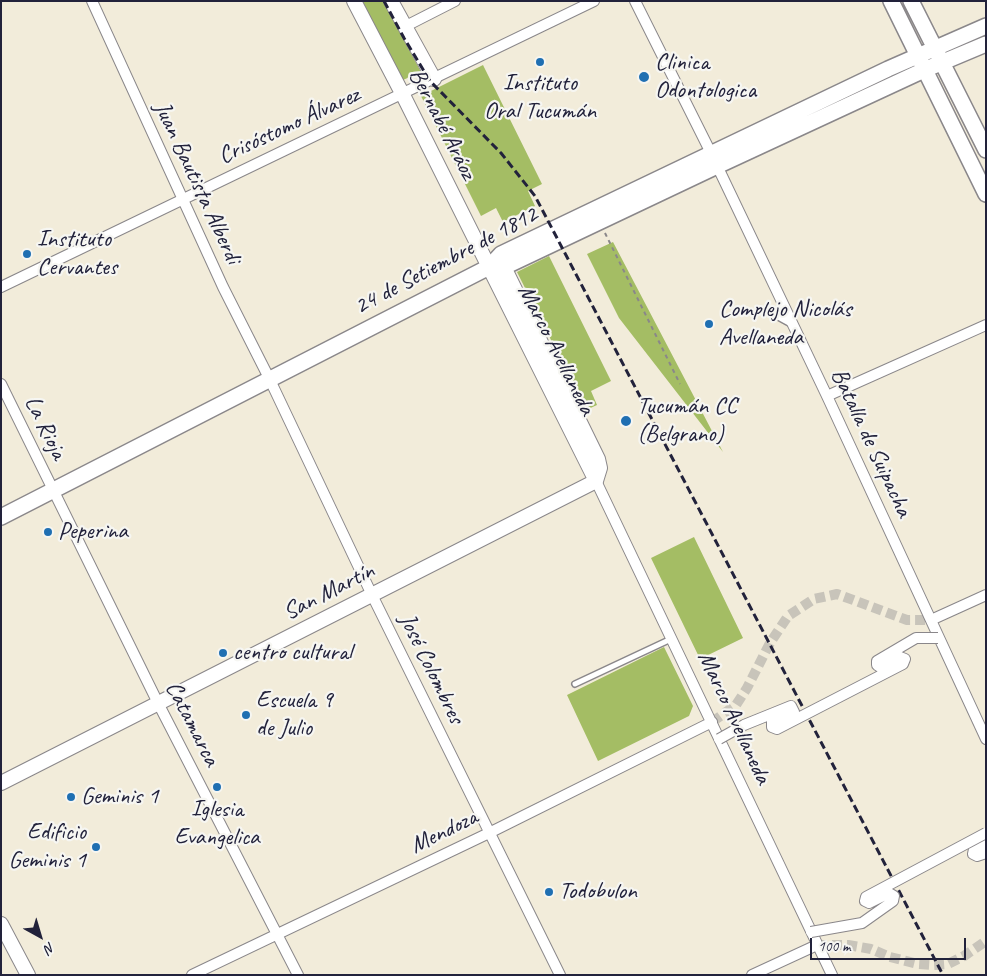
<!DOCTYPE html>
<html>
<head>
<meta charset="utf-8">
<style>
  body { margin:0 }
  #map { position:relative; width:987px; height:976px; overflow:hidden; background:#f2ecda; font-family:Caveat,sans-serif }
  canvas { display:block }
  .frame { position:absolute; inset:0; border:2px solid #22223b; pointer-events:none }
  .north { position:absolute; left:15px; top:911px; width:50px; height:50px; -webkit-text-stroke:4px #f6f6f2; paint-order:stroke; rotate:141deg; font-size:14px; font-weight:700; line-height:20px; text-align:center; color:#22223b }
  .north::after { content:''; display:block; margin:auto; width:18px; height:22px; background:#22223b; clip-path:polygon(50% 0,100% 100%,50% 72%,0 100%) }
  .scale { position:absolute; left:810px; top:938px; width:156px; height:22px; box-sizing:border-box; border:2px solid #22223b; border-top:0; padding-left:6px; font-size:15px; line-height:18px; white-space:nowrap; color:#22223b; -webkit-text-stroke:4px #f6f6f2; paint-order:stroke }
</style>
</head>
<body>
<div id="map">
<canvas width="987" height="976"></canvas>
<div class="frame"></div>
<div class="north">N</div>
<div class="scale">100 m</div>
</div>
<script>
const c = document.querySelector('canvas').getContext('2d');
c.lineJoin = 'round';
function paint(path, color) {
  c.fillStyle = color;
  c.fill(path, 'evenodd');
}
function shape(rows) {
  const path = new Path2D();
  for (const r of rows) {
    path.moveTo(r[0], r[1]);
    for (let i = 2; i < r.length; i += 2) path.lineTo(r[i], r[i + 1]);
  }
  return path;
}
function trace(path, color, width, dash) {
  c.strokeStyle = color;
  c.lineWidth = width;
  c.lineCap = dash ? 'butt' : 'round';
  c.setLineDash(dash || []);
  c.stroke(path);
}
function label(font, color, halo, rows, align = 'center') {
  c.font = font + ' Caveat,sans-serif';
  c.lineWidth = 4.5;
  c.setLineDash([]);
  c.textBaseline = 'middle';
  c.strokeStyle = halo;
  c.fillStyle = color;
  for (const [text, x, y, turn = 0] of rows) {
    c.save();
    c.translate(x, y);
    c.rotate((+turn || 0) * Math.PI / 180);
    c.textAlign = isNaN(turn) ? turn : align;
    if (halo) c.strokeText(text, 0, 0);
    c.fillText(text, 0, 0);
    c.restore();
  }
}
paint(shape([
  [362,1,383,1,421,72,403,80],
  [483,65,542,184,528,191,535,206,503,222,496,208,481,216,421,96],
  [613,242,723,452,619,318,587,254],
  [549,256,611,381,591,391,597,405,586,410,517,272],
  [694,537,743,638,700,659,651,558],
  [664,647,693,706,689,716,598,761,567,695]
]), '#a4bd64');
trace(shape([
  [712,722,736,705,747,688,770,643,788,616,814,599,837,594,907,620,931,620],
  [817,945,848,945,871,949,890,957,918,964,933,965,948,964,964,956,986,941]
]), '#c8c4ba', 10, [10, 5]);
const lane = shape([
  [769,312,791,324],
  [575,684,671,639]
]);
const street = shape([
  [92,1,223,287,270,380,372,595,560,975],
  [635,1,711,153,827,396,986,739],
  [404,27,455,1],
  [1,287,594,1],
  [1,384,158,703,298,975],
  [827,396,986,325],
  [596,481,832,975],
  [931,620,986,595],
  [986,842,974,849,973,854,977,856,986,853],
  [192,975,489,833,712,722],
  [752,975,817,945]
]);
const secondary = shape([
  [354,1,403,95,596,481],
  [391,1,434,79],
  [504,267,598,459,600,468,596,481],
  [1,783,596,481],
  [1,924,28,975]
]);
const primary = shape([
  [891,1,986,194],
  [911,1,986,150],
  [489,267,504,267,717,166,924,70,986,44],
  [1,517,489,267,501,254,888,69,986,26]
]);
trace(lane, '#8a878a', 8);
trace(street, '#8a878a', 12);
trace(secondary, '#8a878a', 16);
trace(primary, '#8a878a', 18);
trace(shape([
  [605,233,680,384]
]), '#8a878a', 2, [4, 4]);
trace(lane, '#fff', 5);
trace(street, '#fff', 10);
trace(secondary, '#fff', 14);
trace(primary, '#fff', 15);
trace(shape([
  [384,1,404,38,430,81,501,153,535,196,943,975]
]), '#22223b', 3, [8, 4]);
const streetBridge = shape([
  [719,739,744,725,791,706,794,712,772,722,772,727,777,729,903,664,905,659,900,657,880,667,877,665,877,661,916,638,938,638],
  [811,932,862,923,893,901,894,896,889,893,869,903,865,901,866,897,986,833]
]);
trace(streetBridge, '#8a878a', 12, []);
trace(streetBridge, '#fff', 10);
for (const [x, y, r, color] of [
  [540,62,5,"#1f6fb2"],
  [644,77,6,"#1f6fb2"],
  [27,254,5,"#1f6fb2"],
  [709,324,5,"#1f6fb2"],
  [626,421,6,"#1f6fb2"],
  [48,532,5,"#1f6fb2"],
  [223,653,5,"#1f6fb2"],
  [246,715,5,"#1f6fb2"],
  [217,787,5,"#1f6fb2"],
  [71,797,5,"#1f6fb2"],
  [96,847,5,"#1f6fb2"],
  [549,892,5,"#1f6fb2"]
]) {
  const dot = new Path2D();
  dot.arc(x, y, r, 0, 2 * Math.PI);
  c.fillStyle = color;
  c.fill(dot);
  trace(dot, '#f6f6f2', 2);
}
label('24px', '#22223b', '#f6f6f2', [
  ["Clinica",655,63],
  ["Odontologica",655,91],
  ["Instituto",540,84,"center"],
  ["Oral Tucumán",540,112,"center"],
  ["Instituto",37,240],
  ["Cervantes",37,268],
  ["Complejo Nicolás",719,310],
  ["Avellaneda",719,338],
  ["Tucumán CC",637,407],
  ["(Belgrano)",637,435],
  ["Peperina",58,532],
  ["centro cultural",233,653],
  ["Escuela 9",256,701],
  ["de Julio",256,729],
  ["Geminis 1",81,797],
  ["Iglesia",217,810,"center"],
  ["Evangelica",217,838,"center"],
  ["Edificio",86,833,"right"],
  ["Geminis 1",86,861,"right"],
  ["Todobulon",559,892]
], 'left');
label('24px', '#22223b', '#f6f6f2', [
  ["Bernabé Aráoz",442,124,63],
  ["Crisóstomo Álvarez",289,126,-25],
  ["Juan Bautista Alberdi",197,183,65],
  ["24 de Setiembre de 1812",446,261,-28],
  ["Marco Avellaneda",556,350,63],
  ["La Rioja",45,428,64],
  ["Batalla de Suipacha",871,443,65],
  ["San Martín",329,592,-27],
  ["José Colombres",431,669,64],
  ["Marco Avellaneda",734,718,65],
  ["Catamarca",192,724,63],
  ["Mendoza",444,832,-26]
]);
</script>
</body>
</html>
